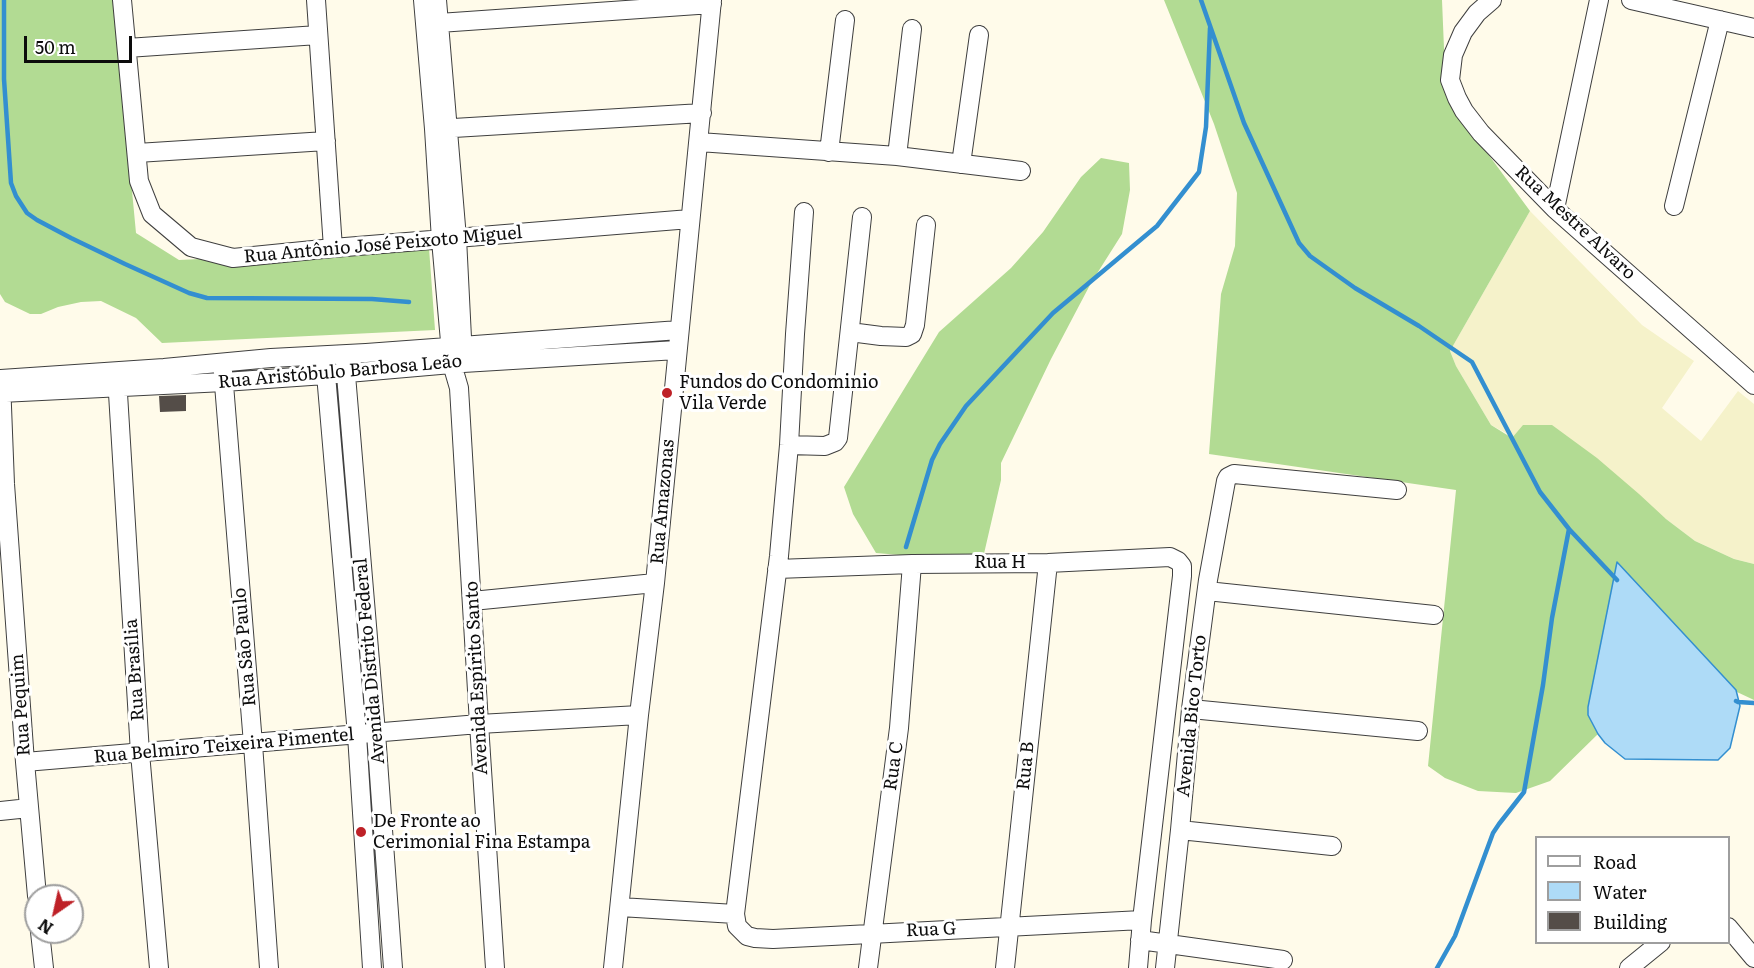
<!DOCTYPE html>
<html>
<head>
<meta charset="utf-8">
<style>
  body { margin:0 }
  #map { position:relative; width:1754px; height:968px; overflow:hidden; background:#fffbea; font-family:Literata,serif }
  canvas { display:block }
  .legend { position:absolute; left:1535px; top:836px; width:195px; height:108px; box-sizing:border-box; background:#fff; border:2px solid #9e9e9e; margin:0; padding:8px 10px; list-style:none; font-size:18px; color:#0c0c0c }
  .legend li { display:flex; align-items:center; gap:12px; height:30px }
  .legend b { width:30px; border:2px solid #9e9e9e }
  .north { position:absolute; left:24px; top:884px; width:60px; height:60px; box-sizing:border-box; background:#fff; border:2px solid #9e9e9e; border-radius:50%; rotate:214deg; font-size:16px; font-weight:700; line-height:24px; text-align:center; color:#0c0c0c }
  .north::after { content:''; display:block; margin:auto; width:21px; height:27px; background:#be2127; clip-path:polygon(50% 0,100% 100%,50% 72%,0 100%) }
  .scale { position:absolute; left:24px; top:36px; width:108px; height:27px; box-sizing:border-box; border:3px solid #0c0c0c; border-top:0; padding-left:8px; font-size:18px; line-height:21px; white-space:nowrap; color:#0c0c0c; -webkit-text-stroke:4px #fff; paint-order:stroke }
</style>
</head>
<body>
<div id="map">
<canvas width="1754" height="968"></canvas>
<ul class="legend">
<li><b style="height:8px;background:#fff"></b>Road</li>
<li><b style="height:16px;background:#aedbf7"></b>Water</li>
<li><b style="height:16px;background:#544d48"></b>Building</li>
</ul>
<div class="north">N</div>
<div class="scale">50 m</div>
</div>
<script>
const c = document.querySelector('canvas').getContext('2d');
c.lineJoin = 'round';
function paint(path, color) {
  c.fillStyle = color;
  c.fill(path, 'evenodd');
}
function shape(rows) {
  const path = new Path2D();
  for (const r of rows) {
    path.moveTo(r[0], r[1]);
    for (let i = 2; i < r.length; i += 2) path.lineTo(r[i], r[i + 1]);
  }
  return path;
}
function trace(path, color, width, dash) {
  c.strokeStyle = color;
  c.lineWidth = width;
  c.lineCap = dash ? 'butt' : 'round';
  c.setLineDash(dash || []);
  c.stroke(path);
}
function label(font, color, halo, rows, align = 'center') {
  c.font = font + ' Literata,serif';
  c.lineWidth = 6;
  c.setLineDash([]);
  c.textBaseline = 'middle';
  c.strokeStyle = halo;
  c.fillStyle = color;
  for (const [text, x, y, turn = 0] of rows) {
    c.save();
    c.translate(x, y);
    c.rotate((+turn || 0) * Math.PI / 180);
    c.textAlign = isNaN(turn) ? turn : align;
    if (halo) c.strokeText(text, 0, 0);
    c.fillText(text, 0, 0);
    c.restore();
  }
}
paint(shape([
  [1530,211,1642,325,1694,361,1662,408,1701,441,1738,391,1754,404,1754,564,1734,559,1695,541,1666,519,1491,425,1456,366,1450,351]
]), '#f5f2ca');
paint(shape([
  [0,0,114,0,136,233,179,260,429,248,435,330,162,343,136,318,101,301,81,302,58,307,41,314,30,314,5,302,0,294],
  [1164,0,1442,0,1446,97,1530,211,1450,351,1456,366,1491,425,1512,438,1523,425,1552,425,1597,458,1639,494,1666,519,1695,541,1734,559,1754,564,1754,700,1737,692,1617,563,1588,715,1598,734,1550,781,1516,793,1478,791,1445,778,1428,766,1456,490,1209,454,1221,294,1235,246,1237,193,1214,124],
  [1101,158,1129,163,1130,190,1122,234,1091,283,1051,359,1001,463,1001,480,983,558,936,558,876,553,853,514,844,487,939,332,1011,268,1043,232,1081,177]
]), '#b2db93');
const water = shape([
  [1617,562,1736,690,1740,706,1730,748,1718,760,1625,759,1605,743,1598,734,1588,715,1588,707,1617,562]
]);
paint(water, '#aedbf7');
trace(water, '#338fd0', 1.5);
trace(shape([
  [4,0,4,79,11,183,16,196,27,213,37,220,71,238,125,264,189,293,207,298,372,299,409,302],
  [1201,0,1244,123,1299,243,1310,256,1355,288,1419,326,1472,362,1540,492,1569,529,1617,580],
  [906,547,932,460,940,444,966,406,1053,313,1157,226,1199,172,1206,127,1210,28],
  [1736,701,1738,702,1754,703],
  [1437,968,1455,936,1493,833,1499,824,1524,792,1543,685,1552,618,1569,529]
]), '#338fd0', 4.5);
paint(shape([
  [186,395,186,411,160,412,159,396]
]), '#544d48');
const minor = shape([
  [122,0,139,181,152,214,191,247,233,258,333,248,690,219],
  [316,0,333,248],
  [423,0,434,129,441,240,452,364,459,388,479,724,495,968],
  [437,0,457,238,462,338],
  [1492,0,1477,13,1463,32,1453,55,1450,80,1457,98,1464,111,1481,133,1555,209,1754,385],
  [1631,0,1754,28],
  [439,23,712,4],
  [127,48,318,35],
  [437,129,702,113],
  [699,142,897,156,1021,171],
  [829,152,845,20],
  [137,153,326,141],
  [897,156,912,29],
  [961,164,979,35],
  [1674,206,1720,20],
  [1555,209,1599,0],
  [804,212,795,334,789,445,779,556,735,914,737,926,747,936,755,938,773,939,1142,920],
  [850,332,881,336,906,337,912,334,915,325,926,225],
  [325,363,357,735,372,968],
  [345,363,376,733,393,968],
  [223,372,253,744,269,968],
  [117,377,140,753,159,968],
  [1,379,164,368,271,358,366,353,679,330],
  [1,381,5,484,25,762,37,896],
  [1,393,224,382,325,375,463,363,677,350],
  [789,445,825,446,835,442,838,438,862,217],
  [777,569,912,564,1048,563,1170,557,1178,561,1182,566,1182,576,1142,920,1138,968],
  [1207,591,1434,615],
  [472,601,655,583],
  [1191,709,1418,731],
  [25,762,479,724,639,715],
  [0,811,29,808],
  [1180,830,1332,846],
  [620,907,735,914],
  [1728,927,1754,958],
  [40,932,44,968],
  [1140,940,1283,960],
  [613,968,639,715,655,583,712,0],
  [868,968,899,728,912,564],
  [1005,968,1048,563],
  [1165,968,1180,830,1191,709,1208,580,1226,481,1228,477,1234,474,1397,490],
  [1629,968,1661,942]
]);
trace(minor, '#3f3f3f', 20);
trace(minor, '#fff', 18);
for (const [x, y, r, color] of [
  [667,393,6,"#be2127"],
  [361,832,6,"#be2127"]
]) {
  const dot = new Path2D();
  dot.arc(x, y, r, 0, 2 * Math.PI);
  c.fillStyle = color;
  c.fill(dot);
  trace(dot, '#fff', 2);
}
label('18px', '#0c0c0c', '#fff', [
  ["Rua Mestre Alvaro",1575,223,43],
  ["Rua Antônio José Peixoto Miguel",383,245,-5],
  ["Rua Aristóbulo Barbosa Leão",340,372,-5],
  ["Rua Amazonas",663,502,-85],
  ["Rua H",1000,563],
  ["Rua São Paulo",245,647,-95],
  ["Avenida Distrito Federal",370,661,-95],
  ["Rua Brasília",135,670,-94],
  ["Avenida Espírito Santo",477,678,-93],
  ["Rua Pequim",21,705,-94],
  ["Avenida Bico Torto",1192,716,-84],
  ["Rua Belmiro Teixeira Pimentel",224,746,-5],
  ["Rua C",894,766,-82],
  ["Rua B",1026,766,-84],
  ["Rua G",931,930,-2]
]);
label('18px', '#0c0c0c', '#fff', [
  ["Fundos do Condominio",679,383],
  ["Vila Verde",679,404],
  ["De Fronte ao",373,822],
  ["Cerimonial Fina Estampa",373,843]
], 'left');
</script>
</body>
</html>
